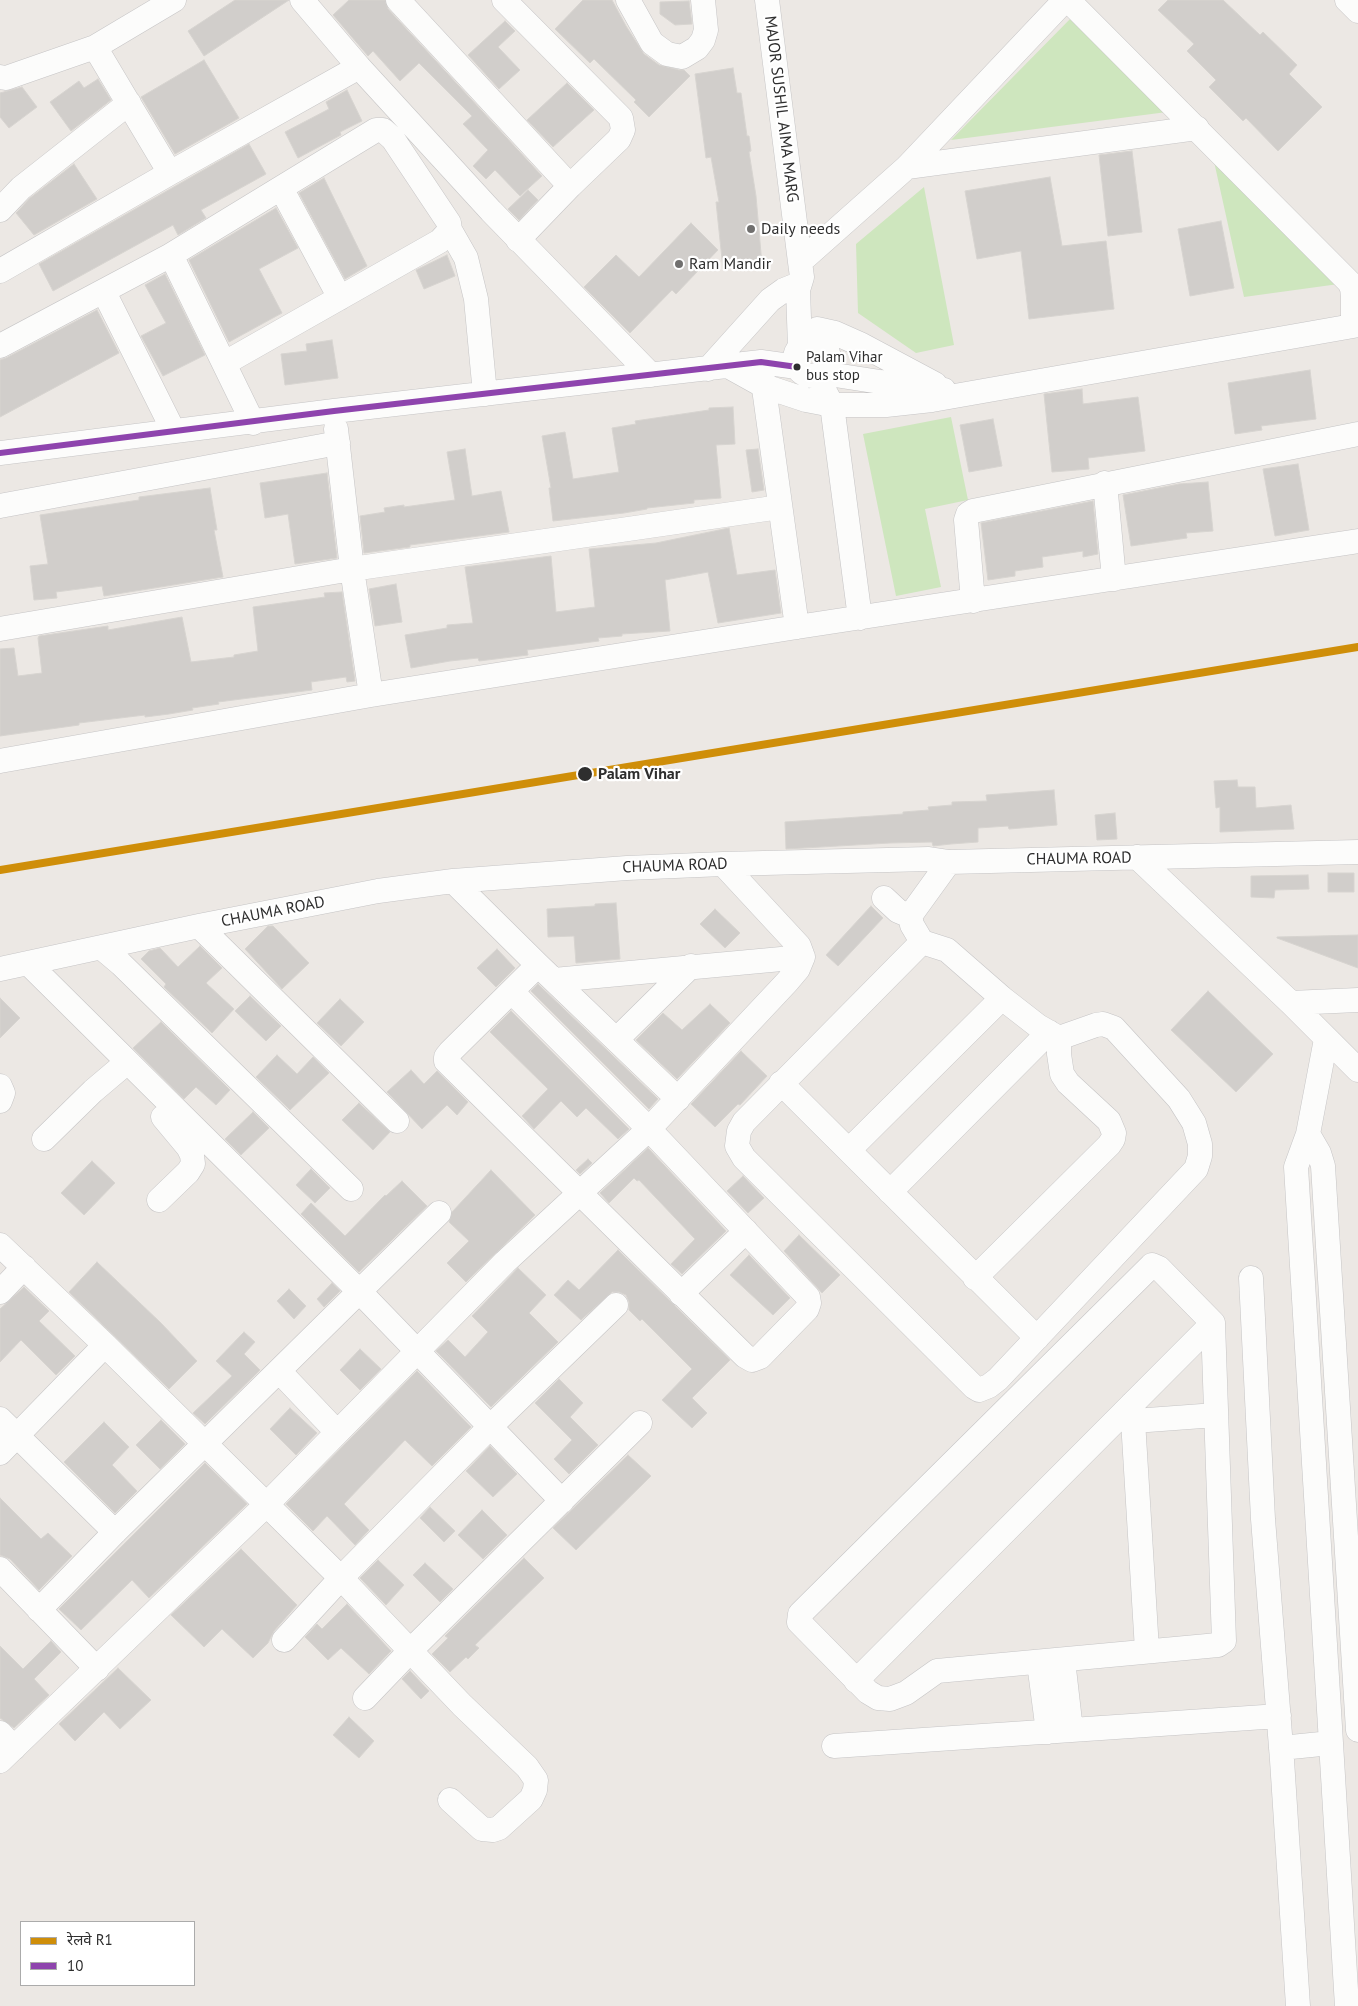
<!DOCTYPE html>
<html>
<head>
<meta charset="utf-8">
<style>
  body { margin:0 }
  #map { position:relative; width:1358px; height:2006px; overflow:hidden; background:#ece8e4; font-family:"PT Sans","Noto Sans Devanagari",sans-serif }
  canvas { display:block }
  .legend { position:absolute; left:20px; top:1921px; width:175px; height:65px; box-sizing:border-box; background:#fff; border:1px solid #ababab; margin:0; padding:6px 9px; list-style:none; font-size:15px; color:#2e2e2e }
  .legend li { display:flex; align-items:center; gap:10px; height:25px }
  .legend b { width:25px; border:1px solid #ababab }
</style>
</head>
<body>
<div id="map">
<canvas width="1358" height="2006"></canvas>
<ul class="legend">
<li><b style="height:6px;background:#cf8e09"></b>रेलवे R1</li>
<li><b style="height:6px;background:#8e44ad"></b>10</li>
</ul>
</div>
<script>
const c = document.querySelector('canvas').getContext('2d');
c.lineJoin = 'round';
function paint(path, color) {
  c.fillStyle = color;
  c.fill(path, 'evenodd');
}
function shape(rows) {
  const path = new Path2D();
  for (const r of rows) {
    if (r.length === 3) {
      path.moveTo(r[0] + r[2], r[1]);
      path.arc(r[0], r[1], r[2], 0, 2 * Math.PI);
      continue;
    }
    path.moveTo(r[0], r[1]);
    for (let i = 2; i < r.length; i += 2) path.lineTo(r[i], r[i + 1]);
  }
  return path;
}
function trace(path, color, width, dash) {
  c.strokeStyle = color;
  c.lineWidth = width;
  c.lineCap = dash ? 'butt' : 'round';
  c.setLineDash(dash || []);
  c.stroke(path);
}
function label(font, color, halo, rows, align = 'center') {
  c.font = font + ' "PT Sans",sans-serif';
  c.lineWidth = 4.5;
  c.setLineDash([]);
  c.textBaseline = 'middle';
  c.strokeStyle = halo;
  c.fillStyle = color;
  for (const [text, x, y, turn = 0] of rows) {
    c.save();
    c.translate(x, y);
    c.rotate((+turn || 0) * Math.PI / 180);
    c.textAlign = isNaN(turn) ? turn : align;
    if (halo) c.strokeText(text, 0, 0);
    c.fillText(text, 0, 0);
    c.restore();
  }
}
paint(shape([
  [1072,17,1167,112,951,140],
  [1211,148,1346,283,1244,297],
  [924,187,954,345,916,353,858,313,856,244],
  [951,417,968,500,925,509,941,587,896,596,863,434]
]), '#cee6be');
const building = shape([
  [235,0,289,0,204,56,188,31,235,0],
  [349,0,385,0,388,9,542,176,520,196,495,170,486,179,473,166,488,150,463,124,472,116,419,63,400,81,373,51,368,56,333,15,349,0],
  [583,0,612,0,626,26,644,54,659,65,679,70,684,70,690,76,649,117,634,102,636,100,594,59,590,63,555,29,583,0],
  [1168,0,1223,0,1260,35,1263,32,1297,65,1289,74,1322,107,1278,151,1246,118,1243,121,1209,87,1216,80,1187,51,1194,44,1158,10,1168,0],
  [689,1,692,24,675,25,660,14,660,2,689,1],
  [505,21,515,31,498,47,520,70,499,89,468,55,505,21],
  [204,60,239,118,175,154,141,97,204,60],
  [733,68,737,93,741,93,747,136,749,136,751,151,749,152,756,196,762,265,723,269,716,202,719,202,711,157,706,158,695,74,733,68],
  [98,79,111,100,71,131,50,102,79,81,84,88,98,79],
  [567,83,594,110,553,147,527,120,567,83],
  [22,87,37,107,9,128,0,117,0,93,22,87],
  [347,90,362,121,340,132,341,135,298,158,285,132,329,109,326,102,347,90],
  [249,144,266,174,201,210,206,218,178,235,173,225,53,291,39,264,249,144],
  [1132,151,1142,232,1108,236,1099,155,1132,151],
  [74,164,97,199,34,235,16,213,30,198,74,164],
  [1050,177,1062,246,1106,241,1114,309,1029,319,1021,251,977,259,965,191,1050,177],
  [324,178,367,266,345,279,299,193,324,178],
  [528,190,538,200,519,220,508,209,528,190],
  [276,208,298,248,259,269,282,313,229,342,189,260,276,208],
  [1221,221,1234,288,1190,296,1178,229,1221,221],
  [691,223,718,250,676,294,672,290,630,333,584,287,616,255,639,277,691,223],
  [447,255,455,276,424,289,416,270,447,255],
  [165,274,205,355,163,376,141,336,166,323,145,285,165,274],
  [97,310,119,353,0,417,0,360,6,358,97,310],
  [332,340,338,378,285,385,281,354,307,351,306,344,332,340],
  [1310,370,1316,419,1261,426,1262,430,1235,434,1228,383,1310,370],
  [1082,389,1083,404,1138,397,1145,451,1088,458,1089,469,1052,472,1044,394,1082,389],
  [733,407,735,444,716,445,721,498,694,500,694,503,647,508,647,509,624,513,553,521,549,488,551,488,542,436,565,432,573,479,619,472,612,428,636,424,635,421,709,410,709,408,733,407],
  [993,419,1002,466,969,472,960,425,993,419],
  [465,449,472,496,501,491,509,532,410,545,410,547,364,553,360,516,385,512,384,508,404,505,404,507,455,500,447,452,465,449],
  [758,449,764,490,752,492,746,450,758,449],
  [1298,464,1309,530,1275,536,1263,469,1298,464],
  [327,473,337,558,295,564,288,514,265,518,260,483,327,473],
  [1208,482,1213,531,1186,533,1187,538,1131,546,1123,495,1179,484,1208,482],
  [210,488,217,530,214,530,223,577,104,596,102,586,56,592,57,598,34,600,30,566,48,564,40,515,139,500,139,497,210,488],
  [1093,501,1098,554,1083,557,1083,551,1042,557,1043,567,1015,571,1015,576,988,580,981,523,1093,501],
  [729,528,737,575,775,570,781,613,718,623,708,572,665,580,670,631,622,634,622,636,598,638,599,641,527,650,528,655,479,661,478,658,450,661,411,668,405,635,447,628,447,625,473,623,465,567,551,556,556,612,595,607,589,549,656,543,729,528],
  [396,584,402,622,375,626,369,589,396,584],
  [342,592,355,681,347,682,346,677,311,682,312,690,218,702,219,704,192,708,193,710,169,714,145,717,145,715,79,723,79,725,0,736,0,649,14,648,18,676,42,673,38,638,39,636,108,626,108,630,182,617,191,662,234,657,234,655,258,651,253,607,325,597,324,593,342,592],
  [1237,780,1238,787,1255,787,1256,808,1291,805,1294,829,1220,832,1220,807,1216,808,1214,781,1237,780],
  [1054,790,1057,825,1009,829,1008,826,978,828,978,842,951,844,933,846,932,842,890,843,786,849,785,822,903,814,903,812,929,810,928,807,952,805,952,802,987,801,986,795,1054,790],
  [1115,813,1117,839,1097,840,1095,815,1115,813],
  [1328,873,1354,873,1354,892,1328,892,1328,873],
  [1308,875,1309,889,1275,890,1274,898,1251,897,1251,876,1308,875],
  [616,903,620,959,576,963,574,936,548,937,547,909,595,906,595,904,616,903],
  [871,906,883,918,838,966,826,955,871,906],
  [715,909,740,933,725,948,700,924,715,909],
  [268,926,273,926,309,963,282,989,245,949,268,926],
  [1358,935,1358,968,1277,938,1277,937,1358,935],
  [200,946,222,968,206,983,234,1009,212,1033,164,987,166,984,141,959,149,951,160,948,178,967,200,946],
  [497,949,515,968,496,987,477,968,497,949],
  [538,984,658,1099,649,1109,531,991,538,984],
  [1208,991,1273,1054,1236,1092,1171,1030,1208,991],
  [250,996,281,1026,266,1041,235,1011,250,996],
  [0,998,20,1018,0,1038,0,998],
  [340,999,364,1022,341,1046,317,1023,340,999],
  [710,1004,730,1023,677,1079,636,1040,663,1013,682,1030,710,1004],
  [511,1011,629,1129,618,1139,586,1108,577,1117,561,1101,534,1129,522,1116,548,1089,490,1032,511,1011],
  [161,1022,230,1090,216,1105,196,1087,184,1099,133,1048,161,1022],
  [741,1051,767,1076,740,1105,738,1104,715,1127,691,1104,741,1051],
  [277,1055,297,1074,313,1057,329,1073,290,1110,256,1077,277,1055],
  [411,1070,424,1084,437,1071,468,1102,457,1115,447,1105,422,1129,387,1092,411,1070],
  [359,1103,390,1132,373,1150,342,1120,359,1103],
  [253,1112,269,1128,241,1155,225,1139,253,1112],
  [648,1148,726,1231,682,1274,671,1264,695,1239,639,1180,637,1181,634,1178,609,1203,600,1193,648,1148],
  [588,1159,592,1163,580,1174,576,1170,588,1159],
  [92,1161,115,1183,84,1215,61,1193,92,1161],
  [311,1169,330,1188,315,1203,296,1185,311,1169],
  [491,1170,535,1215,466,1282,447,1263,469,1241,449,1222,452,1212,491,1170],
  [743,1176,764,1198,748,1213,727,1191,743,1176],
  [402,1181,427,1206,359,1272,301,1214,311,1203,345,1236,385,1195,386,1196,402,1181],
  [799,1235,840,1275,822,1293,784,1251,799,1235],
  [618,1250,730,1360,692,1398,707,1413,692,1428,662,1400,692,1369,642,1319,640,1321,629,1310,629,1302,626,1295,619,1292,612,1292,581,1320,554,1295,568,1280,579,1290,618,1250],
  [749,1255,790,1298,773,1315,730,1275,749,1255],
  [97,1262,161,1323,197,1361,169,1389,69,1292,97,1262],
  [518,1268,546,1295,529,1313,558,1342,491,1407,436,1351,448,1340,465,1357,488,1332,472,1316,518,1268],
  [332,1283,340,1291,324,1307,317,1299,332,1283],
  [24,1287,49,1311,39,1321,75,1356,56,1375,21,1340,0,1362,0,1309,24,1287],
  [289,1289,306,1306,294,1319,277,1301,289,1289],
  [244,1332,255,1342,244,1354,260,1370,205,1424,193,1413,232,1376,216,1361,244,1332],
  [360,1349,381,1369,360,1390,340,1370,360,1349],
  [417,1371,471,1427,432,1466,405,1440,344,1504,369,1530,355,1545,327,1516,313,1531,286,1504,417,1371],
  [559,1379,583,1403,570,1417,598,1445,569,1474,554,1459,572,1440,535,1403,559,1379],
  [290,1408,317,1433,296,1455,270,1429,290,1408],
  [161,1420,185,1444,160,1469,136,1445,161,1420],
  [104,1422,129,1447,112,1465,137,1491,115,1513,64,1462,104,1422],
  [490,1446,517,1474,493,1497,466,1471,490,1446],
  [628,1455,651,1476,576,1550,553,1528,628,1455],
  [205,1463,247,1504,149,1598,132,1580,81,1630,59,1609,205,1463],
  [0,1498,41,1539,48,1533,72,1556,39,1590,10,1559,0,1555,0,1498],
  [430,1507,455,1531,444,1542,420,1518,430,1507],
  [482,1510,507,1535,483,1559,458,1535,482,1510],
  [241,1549,297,1605,274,1631,268,1643,253,1658,222,1629,204,1647,171,1615,241,1549],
  [524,1558,544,1578,475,1645,479,1648,468,1659,466,1657,450,1672,432,1654,448,1638,445,1636,460,1621,524,1558],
  [378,1560,404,1585,386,1605,360,1578,378,1560],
  [425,1563,453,1589,440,1602,413,1575,425,1563],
  [347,1604,391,1651,369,1674,341,1648,328,1660,305,1637,317,1624,322,1629,347,1604],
  [51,1641,61,1652,34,1679,49,1695,14,1728,0,1718,0,1646,23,1669,51,1641],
  [118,1668,151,1700,120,1729,104,1712,75,1741,59,1724,118,1668],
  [410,1671,429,1691,421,1699,402,1679,410,1671],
  [349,1717,374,1741,359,1758,333,1735,349,1717]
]);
paint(building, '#d1cecb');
trace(building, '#d7d4d0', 1);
const minor = shape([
  [302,0,359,67,491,211,651,375],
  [398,0,570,186],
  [504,0,621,118,623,130,619,139,570,186,518,240],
  [628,0,652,43,667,54,682,57,697,48,703,40,706,30,703,0],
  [767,0,800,262,802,277,798,290,800,347],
  [1068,0,1349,282,1352,288,1353,296,1353,325],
  [1347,0,1358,11],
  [95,47,170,173],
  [0,77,6,78,95,47,174,0],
  [907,167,1197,128],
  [281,188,340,298],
  [0,210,21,188,129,103],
  [171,255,253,423],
  [800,262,907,167,1065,0],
  [0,271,170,173,359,67],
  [104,292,173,430],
  [817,329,835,333,862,345,935,384],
  [812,359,17],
  [0,346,171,255,376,130,383,130,393,139,449,223,450,230,466,258,476,299,485,394],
  [225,363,440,241,450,230],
  [728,366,764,386,806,400,832,405,886,405,932,400,1358,325],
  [708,369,770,300,784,290,799,284],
  [822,373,880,382,944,390],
  [762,374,797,627],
  [816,375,832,405,860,618],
  [336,429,352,569,371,695],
  [0,453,334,411,761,362,797,367],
  [1105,483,1114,579],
  [0,506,338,443],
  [973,601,966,520,968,514,973,511,1358,434],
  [0,629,352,569,780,507],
  [0,761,371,695,797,627,1358,541],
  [1137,857,1291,1003,1358,1070],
  [453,881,538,965,678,1099],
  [884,898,898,911,910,916],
  [910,916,912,925,922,942,947,950,1002,998,1038,1026,1059,1038,1096,1025,1103,1024,1114,1028,1179,1099,1194,1123,1200,1144,1200,1156,1196,1169,998,1379,989,1386,979,1390,974,1387,744,1158,737,1146,739,1131,744,1122,922,942],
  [910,916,949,862],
  [199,926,397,1121],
  [102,948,121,964,351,1189],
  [29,964,360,1292,562,1501],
  [0,969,199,926,378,891,453,881,627,868,723,864,929,859,949,862,1358,852],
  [554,980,803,957],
  [512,992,649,1129,808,1297,809,1303,807,1309,760,1357,752,1360,745,1356,446,1061,446,1057,450,1052,538,965],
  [1291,1003,1358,1000],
  [617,1039,691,966],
  [1326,1039,1308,1134,1296,1167,1347,2006],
  [781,1083,1037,1338],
  [0,1086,3,1093,0,1101],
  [1308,1134,1319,1153,1323,1166,1358,1730],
  [44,1139,93,1091,119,1069],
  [849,1150,1002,998],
  [890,1192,1049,1032],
  [159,1200,188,1172,193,1164,192,1155,188,1147,163,1117],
  [0,1245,105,1345,341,1578,462,1705,527,1767,536,1780,535,1790,531,1799,499,1828,493,1830,482,1829,450,1800],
  [1152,1265,1159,1268,1213,1323,1224,1641,1218,1645,937,1671,906,1693,890,1699,878,1698,868,1692,801,1624,799,1622,800,1614,1152,1265],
  [975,1278,1109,1145,1113,1139,1114,1133,1109,1121,1068,1083,1062,1074,1059,1054,1059,1038],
  [1251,1278,1263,1519,1282,1760,1298,2006],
  [0,1292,24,1267],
  [681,1294,746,1231],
  [279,1371,336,1431],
  [1132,1404,1147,1650],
  [0,1419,115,1532],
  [1134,1421,1216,1415],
  [0,1453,105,1345],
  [0,1569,97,1669],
  [39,1610,115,1532,439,1213],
  [284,1640,341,1578,490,1427,616,1305],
  [1063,1660,1071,1730],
  [1039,1663,1048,1732],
  [856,1681,1213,1323],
  [365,1698,411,1650,640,1423],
  [0,1733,14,1748],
  [834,1746,1279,1716],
  [1281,1748,1331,1743],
  [0,1761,266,1505,505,1262,649,1129,787,982,798,969,803,957,799,946,723,864]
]);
trace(minor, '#c5c4c5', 25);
trace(minor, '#fcfcfb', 24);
trace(shape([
  [0,453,334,411,761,362,797,367]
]), '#8e44ad', 6);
trace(shape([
  [0,870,1358,647]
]), '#cf8e09', 8);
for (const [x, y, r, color] of [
  [751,229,5,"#706f6e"],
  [679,264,5,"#706f6e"],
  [797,367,4.5,"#2e2e2e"],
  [585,774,8,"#2e2e2e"]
]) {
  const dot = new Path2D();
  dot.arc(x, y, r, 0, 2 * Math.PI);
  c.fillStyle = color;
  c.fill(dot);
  trace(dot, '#fff', 2);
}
label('15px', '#2e2e2e', '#fff', [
  ["Palam Vihar",806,358],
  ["bus stop",806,376]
], 'left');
label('16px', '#2e2e2e', '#fff', [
  ["MAJOR SUSHIL AIMA MARG",781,109,83],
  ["CHAUMA ROAD",1079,859,-1],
  ["CHAUMA ROAD",675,866,-2],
  ["CHAUMA ROAD",273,912,-11]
]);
label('16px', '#2e2e2e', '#fff', [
  ["Daily needs",761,229],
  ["Ram Mandir",689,264]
], 'left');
label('bold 16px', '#2e2e2e', '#fff', [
  ["Palam Vihar",598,774]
], 'left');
</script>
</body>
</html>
